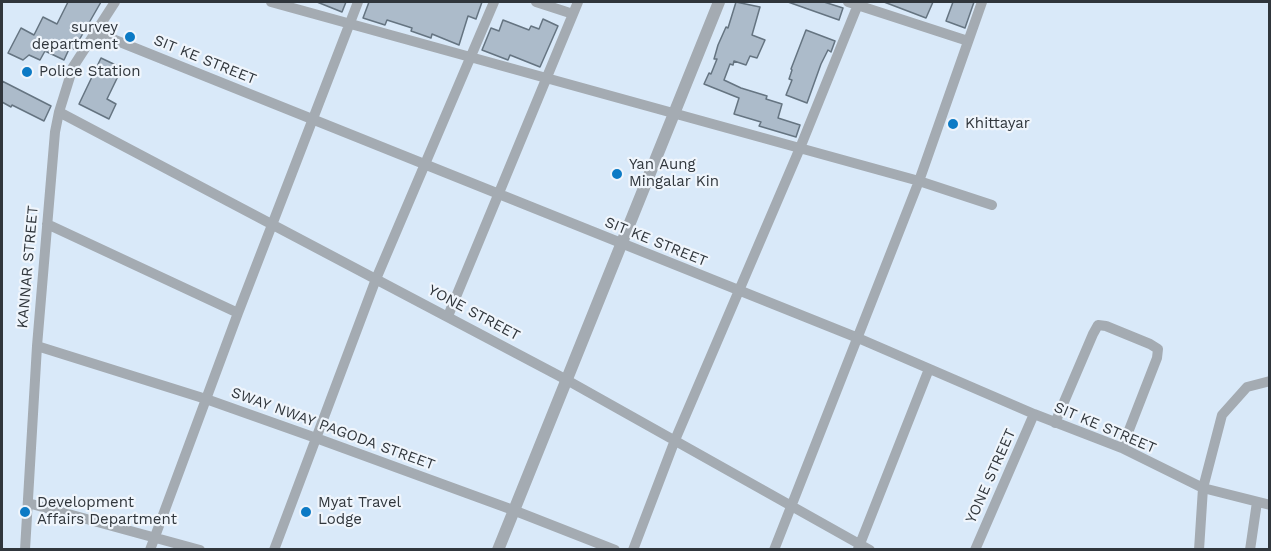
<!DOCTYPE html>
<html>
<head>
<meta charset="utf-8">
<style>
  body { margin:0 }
  #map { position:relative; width:1271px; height:551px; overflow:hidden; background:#d9e9f9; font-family:"Work Sans",sans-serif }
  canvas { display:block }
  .frame { position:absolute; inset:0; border:3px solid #30363c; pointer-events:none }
</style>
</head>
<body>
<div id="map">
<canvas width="1271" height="551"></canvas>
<div class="frame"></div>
</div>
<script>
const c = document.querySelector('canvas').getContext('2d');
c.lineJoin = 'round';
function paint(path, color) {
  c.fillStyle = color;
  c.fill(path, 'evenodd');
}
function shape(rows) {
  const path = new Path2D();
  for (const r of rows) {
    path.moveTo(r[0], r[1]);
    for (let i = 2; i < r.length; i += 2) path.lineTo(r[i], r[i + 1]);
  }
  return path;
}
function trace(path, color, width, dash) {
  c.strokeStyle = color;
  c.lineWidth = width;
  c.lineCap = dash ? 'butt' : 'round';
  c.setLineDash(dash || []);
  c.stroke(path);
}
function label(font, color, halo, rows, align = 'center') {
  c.font = font + ' "Work Sans",sans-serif';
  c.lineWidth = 4.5;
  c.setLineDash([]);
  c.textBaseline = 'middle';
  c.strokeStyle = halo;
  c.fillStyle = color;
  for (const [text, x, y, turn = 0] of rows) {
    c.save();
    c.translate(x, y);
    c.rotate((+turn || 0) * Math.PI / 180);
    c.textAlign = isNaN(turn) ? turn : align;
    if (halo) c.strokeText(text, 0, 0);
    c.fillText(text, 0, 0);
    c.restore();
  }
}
const building = shape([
  [68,2,101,2,74,49,70,47,64,60,45,51,40,60,29,55,23,60,8,53,21,28,34,35,43,17,57,24,68,2],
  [317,2,346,2,342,12,317,2],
  [369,2,482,2,476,19,468,16,459,45,432,34,431,38,411,31,412,28,387,20,385,25,363,18,369,2],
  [736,2,760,7,752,35,765,40,757,58,750,56,746,65,734,61,733,65,730,64,724,80,741,88,767,96,766,99,782,104,778,118,800,125,796,137,759,126,761,122,734,114,739,98,704,84,709,73,711,74,717,59,714,59,718,45,726,27,728,28,736,2],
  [788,2,824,2,843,8,839,20,788,2],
  [884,2,933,2,926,18,884,2],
  [953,2,974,2,965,28,946,21,953,2],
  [543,19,558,26,540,67,510,55,508,60,482,50,491,28,499,31,503,20,529,30,531,26,539,29,543,19],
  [806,30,835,41,831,52,828,50,821,64,807,103,786,95,792,80,789,79,792,70,791,69,806,30],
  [101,58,122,68,107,99,116,104,109,119,79,104,101,58],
  [2,81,51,106,44,121,12,105,11,107,2,102,2,81]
]);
paint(building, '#acbbca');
trace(building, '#657481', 1.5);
trace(shape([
  [271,2,919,181,992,205],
  [536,2,573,14],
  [848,2,968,41],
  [95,32,858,338,1034,414,1122,448,1203,488,1270,505],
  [59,112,565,379,870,550],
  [47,224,238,313],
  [448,316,578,2],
  [37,346,206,399,316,438,513,510,615,550],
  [1055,423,1093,334,1098,325,1106,326,1150,344,1158,349,1157,358,1122,448],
  [28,503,200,550],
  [858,549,929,369],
  [25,550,37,346,55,132,59,112,73,67,115,2],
  [150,550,238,313,358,2],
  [274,550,376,279,494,2],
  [633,550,675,440,800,148,859,2],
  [774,550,919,181,982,2],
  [975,550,1034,414],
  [1199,550,1203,488,1222,415,1247,387,1270,381],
  [1250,550,1257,502]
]), '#a4abb2', 10);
trace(shape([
  [498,550,719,2]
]), '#a4abb2', 12);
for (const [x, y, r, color] of [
  [130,37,6,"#0c7ac5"],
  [27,72,6,"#0c7ac5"],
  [953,124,6,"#0c7ac5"],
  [617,174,6,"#0c7ac5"],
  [25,512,6,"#0c7ac5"],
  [306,512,6,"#0c7ac5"]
]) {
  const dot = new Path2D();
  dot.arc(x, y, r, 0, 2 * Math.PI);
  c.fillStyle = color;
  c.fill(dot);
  trace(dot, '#eff5fc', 2);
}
label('15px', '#30363c', '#eff5fc', [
  ["survey",118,28,"right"],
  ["department",118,45,"right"],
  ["Police Station",39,72],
  ["Khittayar",965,124],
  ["Yan Aung",629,165],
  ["Mingalar Kin",629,182],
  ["Development",37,503],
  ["Affairs Department",37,520],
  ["Myat Travel",318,503],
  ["Lodge",318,520]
], 'left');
label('15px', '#30363c', '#eff5fc', [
  ["SIT KE STREET",205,60,22],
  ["SIT KE STREET",656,242,22],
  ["KANNAR STREET",28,267,-85],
  ["YONE STREET",474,313,28],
  ["SIT KE STREET",1105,428,23],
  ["SWAY NWAY PAGODA STREET",333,429,20],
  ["YONE STREET",991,476,-66]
]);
</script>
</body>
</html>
